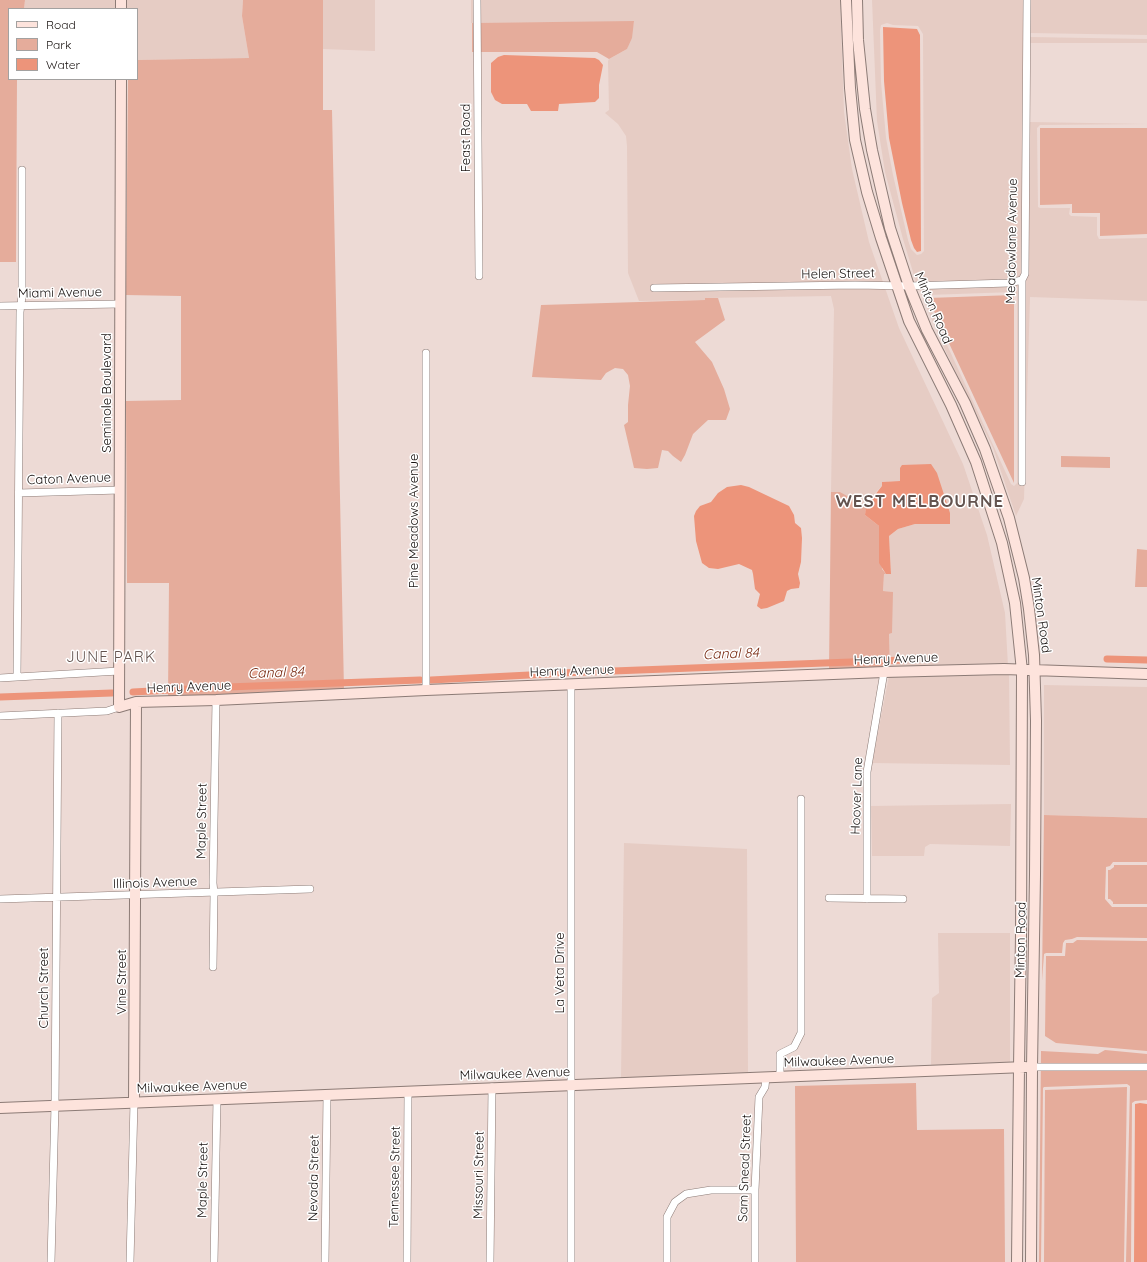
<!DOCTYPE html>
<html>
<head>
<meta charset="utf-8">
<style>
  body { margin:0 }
  #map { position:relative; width:1147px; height:1262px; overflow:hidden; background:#eddad5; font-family:Quicksand,sans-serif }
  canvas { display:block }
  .legend { position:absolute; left:8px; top:8px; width:130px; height:72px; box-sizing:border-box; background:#fff; border:1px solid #a3a1a0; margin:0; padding:5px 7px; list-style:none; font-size:12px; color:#191311 }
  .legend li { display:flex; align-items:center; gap:8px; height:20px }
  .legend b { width:20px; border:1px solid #a3a1a0 }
</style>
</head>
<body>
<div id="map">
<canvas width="1147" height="1262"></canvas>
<ul class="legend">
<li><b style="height:5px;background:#fde3dc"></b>Road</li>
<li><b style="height:11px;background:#e5ac9b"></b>Park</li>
<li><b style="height:11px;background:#ed947a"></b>Water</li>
</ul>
</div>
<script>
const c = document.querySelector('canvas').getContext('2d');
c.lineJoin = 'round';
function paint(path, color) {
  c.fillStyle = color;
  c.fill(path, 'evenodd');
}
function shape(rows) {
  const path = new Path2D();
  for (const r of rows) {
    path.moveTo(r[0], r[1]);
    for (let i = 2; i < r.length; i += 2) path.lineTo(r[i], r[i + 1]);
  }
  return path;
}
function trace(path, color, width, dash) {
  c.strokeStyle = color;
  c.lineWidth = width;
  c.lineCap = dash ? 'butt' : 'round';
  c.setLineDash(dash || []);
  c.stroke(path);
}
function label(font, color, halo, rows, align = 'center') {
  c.font = font + ' Quicksand,sans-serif';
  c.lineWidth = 3;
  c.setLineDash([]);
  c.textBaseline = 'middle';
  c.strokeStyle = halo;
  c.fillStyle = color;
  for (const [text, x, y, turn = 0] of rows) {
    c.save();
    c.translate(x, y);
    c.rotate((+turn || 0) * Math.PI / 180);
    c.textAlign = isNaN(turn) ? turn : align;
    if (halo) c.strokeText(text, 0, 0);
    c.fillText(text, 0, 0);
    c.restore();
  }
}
paint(shape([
  [25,0,117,0,117,9,24,9],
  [124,0,243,0,242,16,249,58,137,60,137,9,124,9],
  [323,0,375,0,375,51,323,49],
  [471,0,840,0,844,112,852,169,869,242,899,328,963,464,987,535,1005,613,1008,666,890,668,889,634,892,633,892,592,883,591,884,574,891,574,889,536,898,529,915,524,950,524,950,520,900,468,900,481,882,482,882,486,877,491,873,498,869,501,866,508,863,507,853,499,840,492,831,492,834,309,831,296,705,298,705,300,639,301,628,273,627,146,626,136,618,124,605,113,609,110,608,61,609,59,627,49,634,22,471,23],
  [872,0,1028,0,1030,37,1147,39,1147,43,1030,43,1030,122,1147,124,1040,125,1037,128,1038,207,1040,208,1070,208,1069,214,1071,216,1097,217,1097,235,1099,239,1147,238,1147,301,1030,297,1024,499,1016,516,993,448,945,350,916,282,903,239,885,172,877,121],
  [887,23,893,25,918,26,923,34,924,251,921,254,917,255,911,249,908,240,893,175,886,138,881,82,880,30,881,25],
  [1014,292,1017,296,1017,483,1014,486,1011,484,925,297,928,295],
  [1031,0,1147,0,1147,35,1030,33],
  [1009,674,1010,765,872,763,889,676],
  [1044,685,1147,687,1147,818,1044,815],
  [1011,804,1010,846,930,844,925,847,924,856,872,856,871,806],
  [624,843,747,849,748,1074,621,1079],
  [938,933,1010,933,1010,1063,931,1066,932,998,939,993]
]), '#e6ccc4');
paint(shape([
  [0,0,25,0,24,9,9,9,9,79,17,79,16,262,0,262],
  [243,0,323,0,323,110,332,110,344,690,257,694,168,696,169,583,127,583,126,401,181,400,181,296,126,295,128,79,137,79,137,60,249,58,242,16],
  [634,21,632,38,627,49,609,59,597,52,472,52,472,23],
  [1040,128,1147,128,1147,234,1100,236,1100,213,1072,213,1072,204,1040,205],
  [1014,295,1014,483,928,298],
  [705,298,718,298,725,320,695,342,712,362,724,389,730,409,726,420,708,420,693,434,685,455,681,462,673,456,668,451,662,450,658,468,647,469,634,468,624,425,628,422,628,405,630,386,628,375,623,369,615,368,606,373,601,380,532,377,541,305,705,300],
  [1061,456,1110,457,1110,468,1061,467],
  [831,492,840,492,853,499,863,507,866,508,865,515,879,526,882,569,886,574,884,574,883,591,893,592,892,633,889,634,890,668,829,670],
  [1137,549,1147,550,1147,587,1135,587],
  [1044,815,1147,818,1147,862,1113,862,1110,866,1106,867,1105,899,1112,907,1147,907,1147,938,1077,937,1072,939,1065,940,1063,943,1062,953,1046,953,1044,954,1042,981],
  [1114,865,1147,865,1147,904,1113,904,1113,902,1110,899,1108,899,1108,870,1110,870,1114,867],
  [1077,940,1147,941,1147,1051,1056,1043,1045,1036,1046,956,1065,956,1066,943,1073,943],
  [1105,1050,1147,1054,1147,1100,1135,1101,1132,1103,1131,1262,1126,1262,1130,1086,1127,1084,1044,1087,1043,1088,1041,1262,1039,1262,1041,1051,1098,1054],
  [916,1083,917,1130,1004,1129,1005,1262,796,1262,795,1086],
  [1127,1087,1124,1262,1044,1262,1045,1090]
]), '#e5ac9b');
paint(shape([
  [883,27,917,29,920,35,921,251,917,252,914,248,911,240,902,203,889,138,884,81],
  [504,55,595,58,599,60,603,65,599,85,599,98,595,102,559,104,558,111,531,111,527,104,502,104,495,100,491,92,491,63,498,57],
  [931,464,937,473,950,513,950,524,915,524,898,529,889,536,891,574,886,574,879,563,879,526,865,515,866,506,882,486,882,482,900,481,900,468,902,465],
  [741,485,749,487,789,506,794,515,795,523,801,528,802,538,801,562,798,574,800,583,799,588,791,589,787,591,784,601,767,608,761,609,757,606,760,594,755,589,753,574,752,570,739,564,718,569,709,568,702,563,696,541,694,516,696,511,700,506,711,502,718,493,727,487],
  [1140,1103,1147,1104,1147,1262,1134,1262,1135,1104]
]), '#ed947a');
trace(shape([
  [1107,659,1147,660],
  [560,673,904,660],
  [431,680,549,674],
  [133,692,227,687,420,680],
  [0,697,112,693]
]), '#ed947a', 7);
const street = shape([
  [477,0,479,276],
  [654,288,855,285,909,286,1009,283,1022,280],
  [0,306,120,304],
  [1022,482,1022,280,1025,274,1027,0],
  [19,493,120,490],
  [17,677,20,312,22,296,22,170],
  [0,678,119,671],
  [571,685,571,1262],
  [426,690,426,353],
  [0,716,107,711,119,707],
  [829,898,903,899],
  [0,899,310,889],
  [867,899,867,772,884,672],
  [213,967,214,893,213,883,216,700],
  [1032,1067,1147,1067],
  [780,1076,780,1054,794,1047,801,1033,801,799],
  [51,1262,55,1105,58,713],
  [130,1262,134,1102],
  [214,1262,217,1099],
  [325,1262,327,1095],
  [407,1262,408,1092],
  [490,1262,492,1087],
  [667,1262,667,1217,675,1202,686,1194,711,1190,755,1190],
  [755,1262,755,1190,759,1097,765,1087,766,1077]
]);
const secondary = shape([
  [846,0,850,88,855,140,867,192,881,238,909,321,951,405,976,462,1002,543,1015,603,1022,671,1021,935,1019,1067,1017,1262],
  [857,0,858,40,865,109,872,150,890,228,909,286,927,330,965,403,985,449,1009,518,1024,578,1029,609,1034,655,1036,721,1035,875,1032,1067,1031,1262],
  [121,9,121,0],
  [121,79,119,707,136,702,216,700,426,690,884,672,1004,669,1147,674],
  [134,1102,136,702],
  [0,1108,1025,1067]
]);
trace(street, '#8c7b76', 8);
trace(secondary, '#8c7b76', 12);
trace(street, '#fff', 7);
trace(secondary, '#fde3dc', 10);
label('13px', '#191311', '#fff', [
  ["Feast Road",466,138,-90],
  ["Meadowlane Avenue",1012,241,-89],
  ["Helen Street",838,274,-1],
  ["Miami Avenue",60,293,-1],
  ["Minton Road",933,308,67],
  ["Seminole Boulevard",107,393,-90],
  ["Caton Avenue",69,479,-2],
  ["Pine Meadows Avenue",414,521,-90],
  ["Minton Road",1041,615,82],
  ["Henry Avenue",896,659,-2],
  ["Henry Avenue",572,671,-2],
  ["Henry Avenue",189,687,-2],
  ["Hoover Lane",857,796,-88],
  ["Maple Street",202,821,-89],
  ["Illinois Avenue",155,883,-2],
  ["Minton Road",1021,940,-89],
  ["La Veta Drive",560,973,-90],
  ["Vine Street",122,982,-90],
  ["Church Street",44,988,-90],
  ["Milwaukee Avenue",839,1061,-2],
  ["Milwaukee Avenue",515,1074,-2],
  ["Milwaukee Avenue",192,1087,-2],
  ["Sam Snead Street",745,1168,-88],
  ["Missouri Street",479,1175,-89],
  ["Tennessee Street",395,1177,-89],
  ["Nevada Street",314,1178,-89],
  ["Maple Street",203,1180,-89]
]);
label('italic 14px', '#782910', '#fff', [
  ["Canal 84",731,654,-2],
  ["Canal 84",276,673,-2]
]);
c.letterSpacing = '1px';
label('15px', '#63534f', '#fff', [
  ["JUNE PARK",111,657]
]);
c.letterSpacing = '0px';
c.letterSpacing = '1px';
label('bold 17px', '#63534f', '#fff', [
  ["WEST MELBOURNE",920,502]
]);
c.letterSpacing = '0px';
</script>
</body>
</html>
